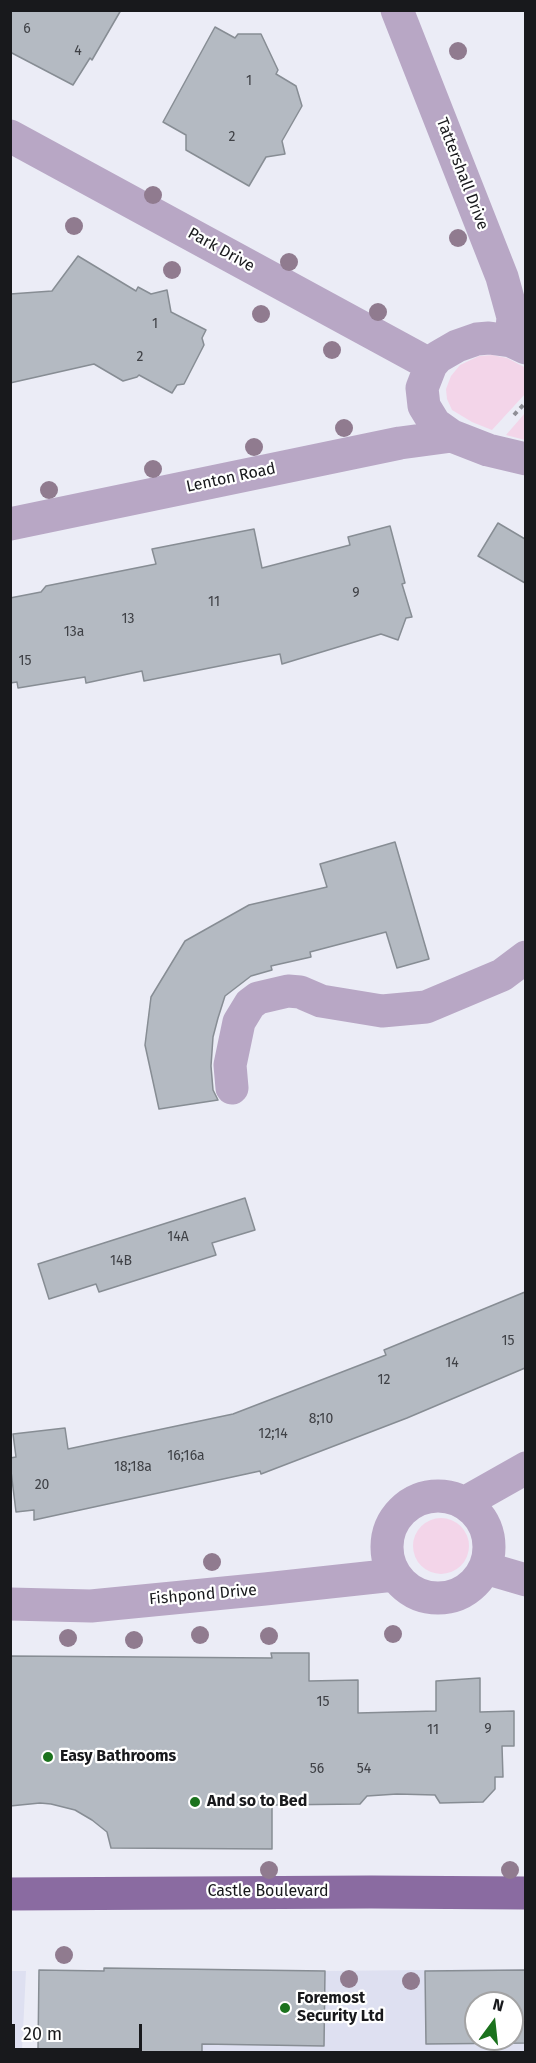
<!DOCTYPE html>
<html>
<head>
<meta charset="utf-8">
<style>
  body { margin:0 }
  #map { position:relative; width:536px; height:2063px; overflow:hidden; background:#ebecf6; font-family:"Fira Sans",sans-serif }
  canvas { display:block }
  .frame { position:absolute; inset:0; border:12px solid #18191c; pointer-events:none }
  .north { position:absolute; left:464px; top:1991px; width:60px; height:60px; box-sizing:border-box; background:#fff; border:2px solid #a3a3a4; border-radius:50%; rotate:15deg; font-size:16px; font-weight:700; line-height:24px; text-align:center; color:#18191c }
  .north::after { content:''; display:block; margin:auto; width:21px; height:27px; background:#1b721d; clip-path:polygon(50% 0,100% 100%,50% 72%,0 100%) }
  .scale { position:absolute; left:12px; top:2024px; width:130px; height:27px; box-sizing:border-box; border:3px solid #18191c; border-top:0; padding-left:8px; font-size:18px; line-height:21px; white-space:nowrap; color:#18191c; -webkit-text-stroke:4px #fff; paint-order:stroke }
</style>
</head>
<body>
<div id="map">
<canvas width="536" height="2063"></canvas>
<div class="frame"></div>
<div class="north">N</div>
<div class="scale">20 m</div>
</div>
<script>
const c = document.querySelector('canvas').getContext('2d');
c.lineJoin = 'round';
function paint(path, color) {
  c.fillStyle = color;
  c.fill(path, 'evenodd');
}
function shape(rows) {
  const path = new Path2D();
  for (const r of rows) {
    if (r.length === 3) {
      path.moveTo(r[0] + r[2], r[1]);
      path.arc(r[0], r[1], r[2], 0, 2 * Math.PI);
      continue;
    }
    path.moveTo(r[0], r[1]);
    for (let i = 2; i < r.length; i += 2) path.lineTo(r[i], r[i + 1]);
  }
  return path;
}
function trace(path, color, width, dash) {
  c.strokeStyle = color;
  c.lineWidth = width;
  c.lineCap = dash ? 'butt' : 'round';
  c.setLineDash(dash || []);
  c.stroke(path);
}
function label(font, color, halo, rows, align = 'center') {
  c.font = font + ' "Fira Sans",sans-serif';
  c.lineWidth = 4.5;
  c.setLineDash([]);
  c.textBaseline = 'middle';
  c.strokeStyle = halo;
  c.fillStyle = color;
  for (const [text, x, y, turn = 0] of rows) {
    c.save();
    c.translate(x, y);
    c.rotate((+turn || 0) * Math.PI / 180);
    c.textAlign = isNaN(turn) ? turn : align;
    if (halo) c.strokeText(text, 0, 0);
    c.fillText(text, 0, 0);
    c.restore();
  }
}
paint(shape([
  [104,1968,325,1971,525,1969,525,2052,102,2052],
  [476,2003,512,2003,512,2039,476,2039],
  [11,1971,26,1971,22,2050,78,2050,100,2052,11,2052]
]), '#dee0f1');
paint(shape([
  [492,355,507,358,526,368,525,394,492,430,472,422,452,410,447,399,446,389,451,376,460,365,479,356],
  [525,413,525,440,506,435],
  [441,1546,28]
]), '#f3d5e9');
const building = shape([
  [10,10,121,10,92,60,90,58,73,85,10,52,10,10],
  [215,27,235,38,238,34,261,34,278,70,276,74,296,86,302,106,282,141,285,154,266,157,249,186,186,150,186,135,163,122,215,27],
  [78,256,136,291,138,287,151,294,167,290,171,312,206,330,202,338,204,345,184,384,177,385,172,393,139,375,137,377,123,381,94,364,10,383,10,294,52,291,78,256],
  [498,523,525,539,525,583,478,556,498,523],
  [390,526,405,583,402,584,412,617,406,618,398,640,381,634,282,664,280,654,144,681,142,671,86,683,85,677,18,688,17,682,10,683,10,598,41,592,46,586,156,564,152,549,254,529,262,568,350,545,348,537,390,526],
  [395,842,429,959,397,968,386,932,310,952,311,957,271,966,272,970,251,976,225,996,218,1018,213,1037,211,1066,213,1090,218,1100,159,1109,145,1045,151,997,185,941,249,905,327,887,320,864,395,842],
  [245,1198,255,1230,212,1243,216,1255,99,1292,96,1284,49,1299,38,1264,245,1198],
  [525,1292,525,1368,407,1418,261,1474,260,1471,34,1520,34,1510,16,1512,10,1463,10,1458,16,1457,13,1434,65,1428,68,1449,233,1414,386,1355,384,1350,525,1292],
  [271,1653,309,1653,309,1681,358,1680,358,1713,436,1711,436,1681,480,1678,480,1712,514,1711,514,1746,502,1746,503,1777,495,1777,495,1789,483,1802,440,1803,435,1795,397,1794,367,1796,360,1804,272,1805,272,1849,111,1848,107,1832,92,1820,75,1810,51,1804,40,1803,10,1806,10,1656,272,1658,271,1653],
  [104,1968,325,1971,324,2046,202,2044,202,2052,78,2052,78,2050,38,2049,39,1970,104,1971,104,1968],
  [525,1970,525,2043,426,2044,425,1971,525,1970],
  [476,2003,512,2003,512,2039,476,2039,476,2003]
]);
paint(building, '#b4bac2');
trace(building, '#878d94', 1.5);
trace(shape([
  [514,415,526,402]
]), '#8e8f96', 4, [4.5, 4.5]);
trace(shape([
  [397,10,502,277,513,317,511,341],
  [10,136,431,365],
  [526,348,511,341,489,338,477,339,457,346,438,357,431,365,422,388,424,406,435,424,452,436,488,450,526,459],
  [10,524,400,443,452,436],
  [232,1088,230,1065,239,1022,250,1004,258,998,288,991,300,992,321,1001,382,1011,426,1007,502,975,526,957],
  [438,1547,51],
  [464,1503,526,1468],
  [485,1568,526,1580],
  [10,1604,91,1606,265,1589,394,1575]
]), '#b8a7c5', 33);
trace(shape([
  [10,1894,371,1892,526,1893]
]), '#8a6ba1', 33);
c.fillStyle = '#907b8f';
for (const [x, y] of [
  [458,51],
  [153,195],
  [74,226],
  [458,238],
  [289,262],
  [172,270],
  [378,312],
  [261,314],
  [332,350],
  [344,428],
  [254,447],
  [153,469],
  [49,490],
  [212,1562],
  [393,1634],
  [200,1635],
  [269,1636],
  [68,1638],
  [134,1640],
  [269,1870],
  [510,1870],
  [64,1955],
  [349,1979],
  [411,1981]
]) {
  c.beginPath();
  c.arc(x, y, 9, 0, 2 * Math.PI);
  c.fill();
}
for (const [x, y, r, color] of [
  [48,1757,6,"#1b721d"],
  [195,1802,6,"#1b721d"],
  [285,2008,6,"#1b721d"]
]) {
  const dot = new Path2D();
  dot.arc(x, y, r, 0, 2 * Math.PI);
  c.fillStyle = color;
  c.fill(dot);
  trace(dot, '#fff', 2);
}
label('14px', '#3f4146', null, [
  ["6",27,29],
  ["4",78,51],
  ["1",249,81],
  ["2",232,137],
  ["1",155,324],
  ["2",140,357],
  ["9",356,593],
  ["11",214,602],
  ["13",128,619],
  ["13a",74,632],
  ["15",25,661],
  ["14A",178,1237],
  ["14B",121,1261],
  ["15",508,1341],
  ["14",452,1363],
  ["12",384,1380],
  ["8;10",321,1419],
  ["12;14",273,1434],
  ["16;16a",186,1456],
  ["18;18a",133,1467],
  ["20",42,1485],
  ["15",323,1702],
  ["9",488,1729],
  ["11",433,1730],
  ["56",317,1769],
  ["54",364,1769]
]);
label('16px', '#18191c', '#fff', [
  ["Tattershall Drive",462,174,69],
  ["Park Drive",221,250,29],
  ["Lenton Road",231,478,-12],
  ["Fishpond Drive",203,1595,-5],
  ["Castle Boulevard",268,1892]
]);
label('bold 16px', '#18191c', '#fff', [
  ["Easy Bathrooms",60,1757],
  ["And so to Bed",207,1802],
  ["Foremost",297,1999],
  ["Security Ltd",297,2017]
], 'left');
</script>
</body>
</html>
